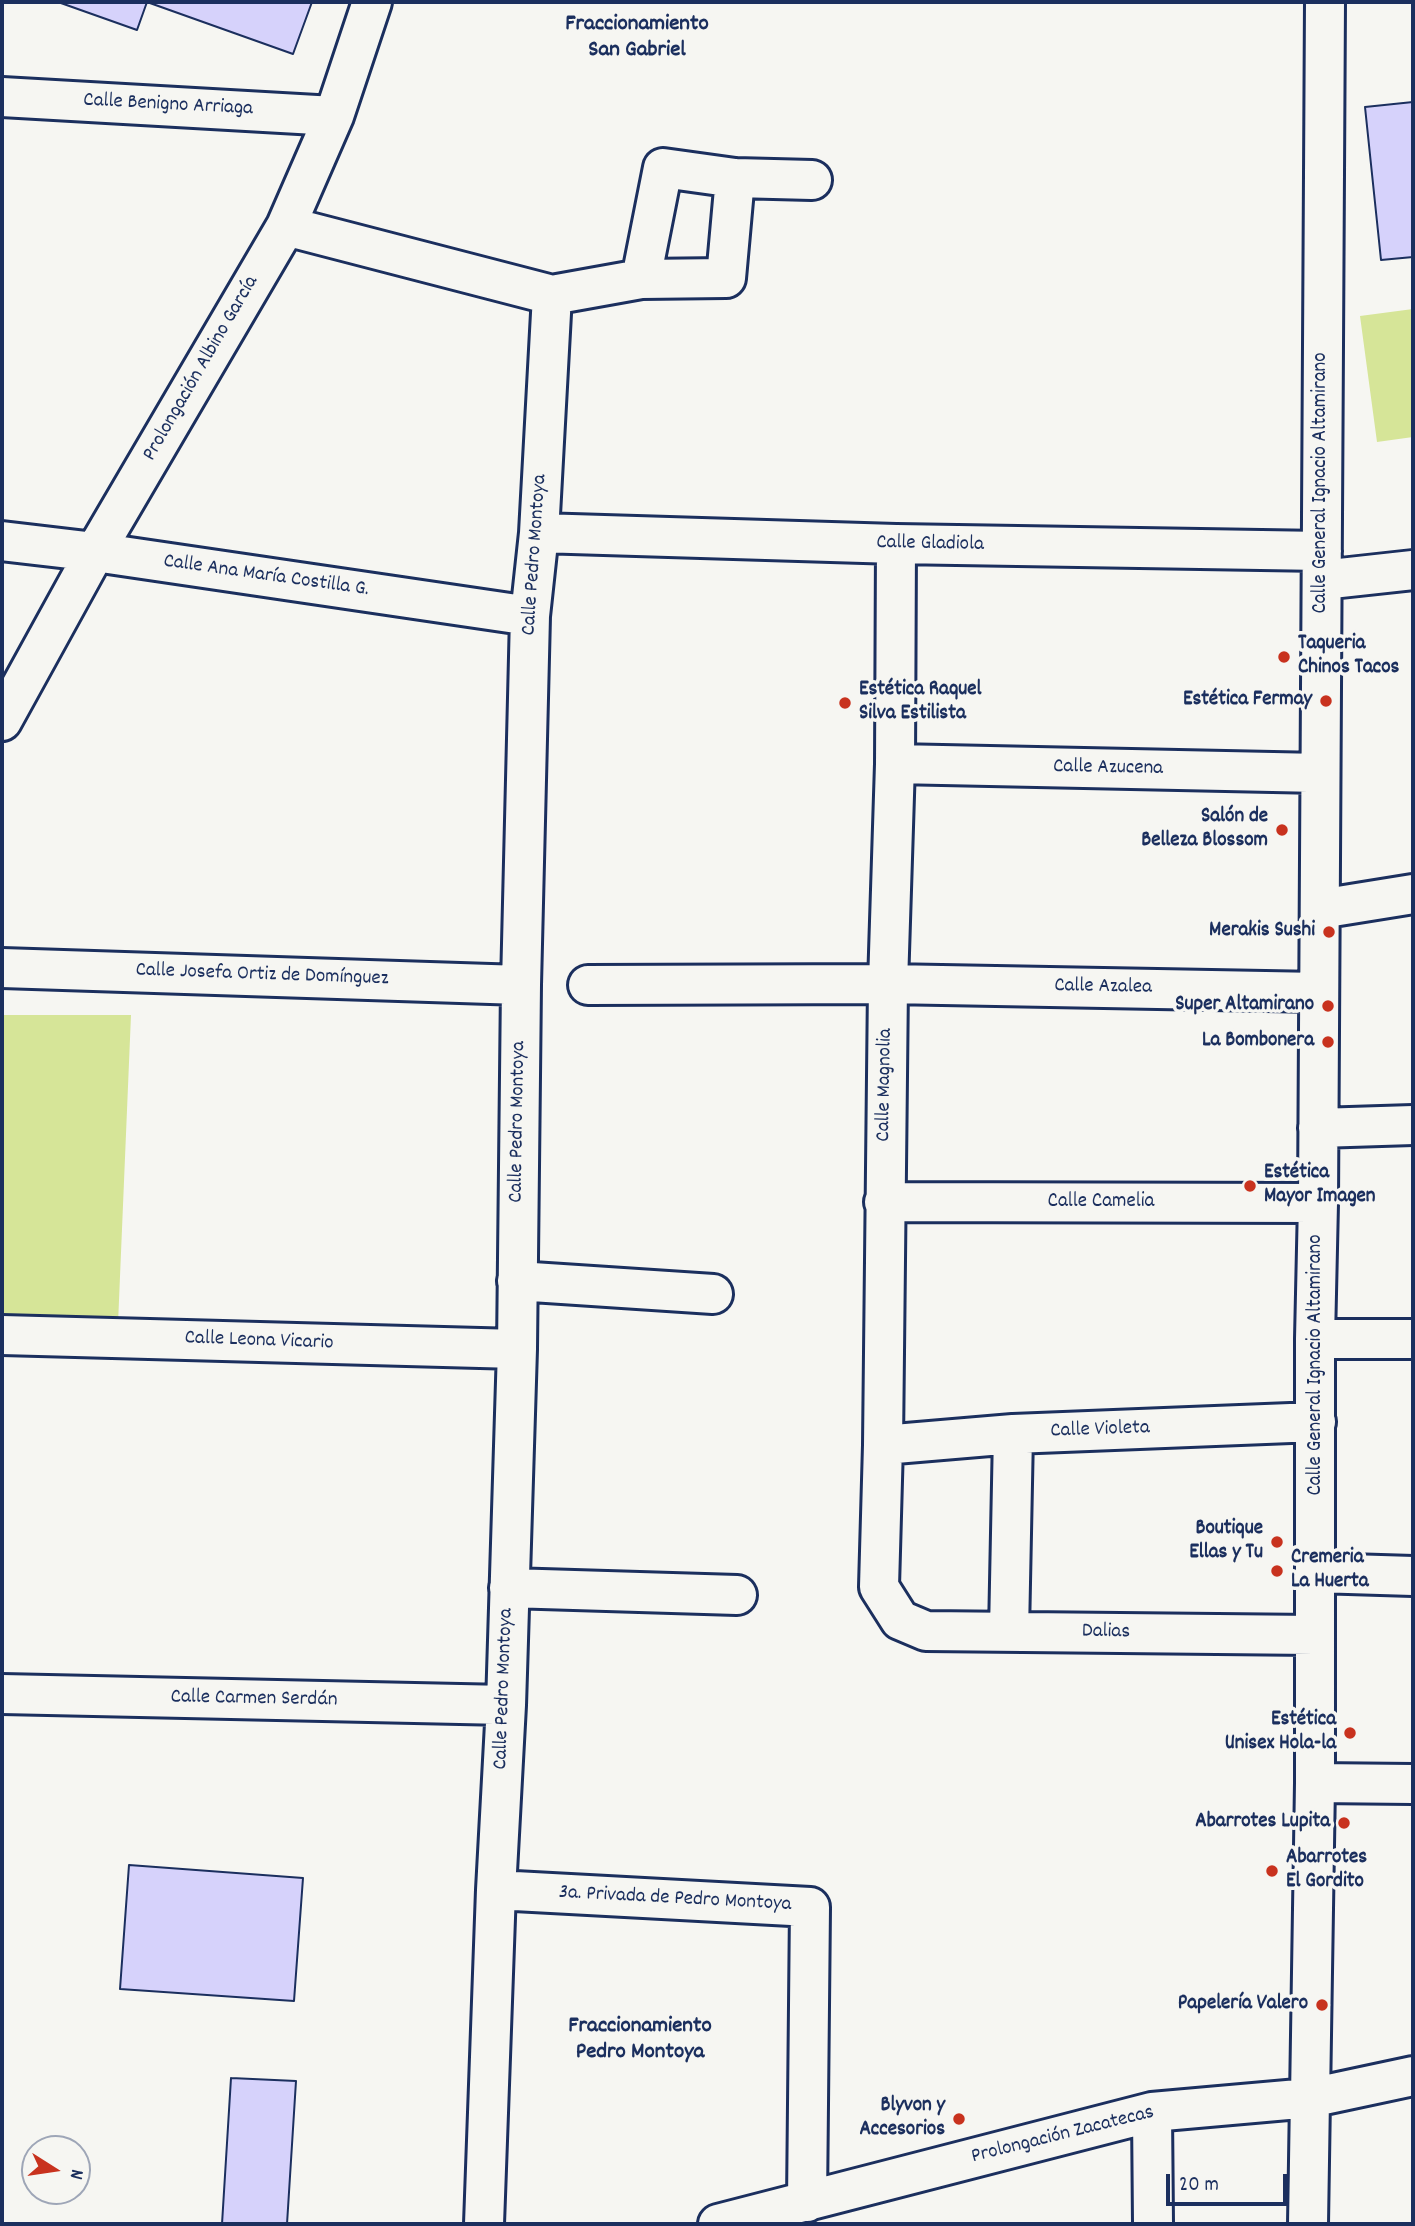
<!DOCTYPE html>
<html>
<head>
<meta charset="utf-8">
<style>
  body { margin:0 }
  #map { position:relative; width:1415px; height:2226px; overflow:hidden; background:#f6f6f2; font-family:Dekko,sans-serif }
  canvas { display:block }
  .frame { position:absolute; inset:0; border:4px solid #1b2f5e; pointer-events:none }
  .north { position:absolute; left:21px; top:2135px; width:70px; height:70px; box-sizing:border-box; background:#f6f6f2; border:2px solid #9ea6b7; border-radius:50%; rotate:102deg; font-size:19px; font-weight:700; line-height:28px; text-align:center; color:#1b2f5e }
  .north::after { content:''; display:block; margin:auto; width:24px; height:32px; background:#c8321e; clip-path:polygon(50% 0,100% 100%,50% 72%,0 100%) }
  .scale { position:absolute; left:1166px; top:2174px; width:121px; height:32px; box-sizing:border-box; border:4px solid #1b2f5e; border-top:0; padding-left:9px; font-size:21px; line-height:24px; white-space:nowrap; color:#1b2f5e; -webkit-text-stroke:5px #f6f6f2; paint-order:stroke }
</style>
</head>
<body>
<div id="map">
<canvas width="1415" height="2226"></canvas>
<div class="frame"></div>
<div class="north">N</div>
<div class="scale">20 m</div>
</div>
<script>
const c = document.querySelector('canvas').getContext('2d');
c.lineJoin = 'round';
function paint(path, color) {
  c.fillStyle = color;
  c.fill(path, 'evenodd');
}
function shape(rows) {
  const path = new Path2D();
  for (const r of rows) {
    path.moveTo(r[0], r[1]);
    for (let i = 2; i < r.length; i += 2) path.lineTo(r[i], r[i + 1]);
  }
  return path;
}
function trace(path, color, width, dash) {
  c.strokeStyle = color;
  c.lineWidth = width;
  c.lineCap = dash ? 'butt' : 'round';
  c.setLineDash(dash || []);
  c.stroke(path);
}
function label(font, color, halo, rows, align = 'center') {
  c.font = font + ' Dekko,sans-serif';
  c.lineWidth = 7;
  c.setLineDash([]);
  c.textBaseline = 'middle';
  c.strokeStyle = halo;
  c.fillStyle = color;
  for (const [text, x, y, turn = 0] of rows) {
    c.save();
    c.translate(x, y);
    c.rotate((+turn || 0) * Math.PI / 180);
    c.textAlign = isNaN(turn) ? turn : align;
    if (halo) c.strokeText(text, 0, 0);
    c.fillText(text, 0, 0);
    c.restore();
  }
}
paint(shape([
  [1413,309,1413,437,1377,442,1360,316],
  [2,1015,131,1015,118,1324,2,1320]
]), '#d6e598');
const building = shape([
  [58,2,312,2,293,54,147,2,137,30,58,2],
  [1413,102,1413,257,1381,260,1365,107,1413,102],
  [129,1865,303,1878,294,2001,120,1989,129,1865],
  [231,2078,296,2081,287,2224,222,2224,231,2078]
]);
paint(building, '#d6d2fb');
trace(building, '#1b2f5e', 2);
const street = shape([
  [2,97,334,116],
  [286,226,552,295,641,279,726,278,735,178],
  [641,279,663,168,735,178,812,180],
  [539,533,896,544,1322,551],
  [2,541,95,552,530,616],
  [896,544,895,764,888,984,883,1445,879,1587,900,1620,926,1631,1314,1635],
  [1322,580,1413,570],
  [2,721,95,552,286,226,334,116,372,2],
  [895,764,1320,773],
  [1320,909,1413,894],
  [2,968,521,985],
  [588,985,888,984,1319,992],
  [1318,1128,1413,1125],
  [884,1202,1318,1203],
  [517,1281,713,1294],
  [2,1335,517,1349],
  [1315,1339,1413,1339],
  [883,1445,1013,1434,1316,1422],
  [1316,1573,1413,1576],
  [509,1588,737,1595],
  [1009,1632,1013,1434],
  [2,1694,506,1705],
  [1315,1783,1413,1784],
  [496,1890,810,1907,807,2202],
  [1152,2112,1153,2224],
  [484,2224,496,1890,506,1705,517,1349,521,985,530,616,539,533,552,295],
  [718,2224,1152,2112,1310,2098,1413,2076],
  [1308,2224,1315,1783,1315,1339,1318,1203,1325,2]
]);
trace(street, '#1b2f5e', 44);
trace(street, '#f6f6f2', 38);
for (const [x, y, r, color] of [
  [1284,657,7,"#c8321e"],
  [1326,701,7,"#c8321e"],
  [845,703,7,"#c8321e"],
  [1282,830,7,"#c8321e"],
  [1329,932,7,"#c8321e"],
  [1328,1006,7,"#c8321e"],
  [1328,1042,7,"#c8321e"],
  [1250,1186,7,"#c8321e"],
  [1277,1542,7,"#c8321e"],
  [1277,1571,7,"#c8321e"],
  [1350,1733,7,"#c8321e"],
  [1344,1823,7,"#c8321e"],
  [1272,1871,7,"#c8321e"],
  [1322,2005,7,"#c8321e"],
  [959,2119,7,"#c8321e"]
]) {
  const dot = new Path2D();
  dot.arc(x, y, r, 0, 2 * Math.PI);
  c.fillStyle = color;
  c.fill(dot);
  trace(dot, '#f6f6f2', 2.5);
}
label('21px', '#1b2f5e', '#f6f6f2', [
  ["Calle Benigno Arriaga",168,106,3],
  ["Prolongación Albino García",202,369,-60],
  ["Calle General Ignacio Altamirano",1322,483,-90],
  ["Calle Gladiola",930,545,1],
  ["Calle Pedro Montoya",536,555,-86],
  ["Calle Ana María Costilla G.",266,577,8],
  ["Calle Azucena",1108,769,1],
  ["Calle Josefa Ortiz de Domínguez",262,976,2],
  ["Calle Azalea",1103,988,1],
  ["Calle Magnolia",886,1085,-89],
  ["Calle Pedro Montoya",519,1122,-89],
  ["Calle Camelia",1101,1203],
  ["Calle Leona Vicario",259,1342,2],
  ["Calle General Ignacio Altamirano",1317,1365,-90],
  ["Calle Violeta",1100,1431,-2],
  ["Dalias",1106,1633,1],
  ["Calle Pedro Montoya",505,1689,-88],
  ["Calle Carmen Serdán",254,1700,1],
  ["3a. Privada de Pedro Montoya",675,1900,3],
  ["Prolongación Zacatecas",1063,2136,-14]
]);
label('bold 21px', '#1b2f5e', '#f6f6f2', [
  ["Taqueria",1298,645,"left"],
  ["Chinos Tacos",1298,669,"left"],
  ["Estética Raquel",859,691,"left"],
  ["Silva Estilista",859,715,"left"],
  ["Estética Fermay",1312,701],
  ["Salón de",1268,818],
  ["Belleza Blossom",1268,842],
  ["Merakis Sushi",1315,932],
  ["Super Altamirano",1314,1006],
  ["La Bombonera",1314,1042],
  ["Estética",1264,1174,"left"],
  ["Mayor Imagen",1264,1198,"left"],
  ["Boutique",1263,1530],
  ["Ellas y Tu",1263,1554],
  ["Cremeria",1291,1559,"left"],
  ["La Huerta",1291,1583,"left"],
  ["Estética",1336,1721],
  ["Unisex Hola-la",1336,1745],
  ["Abarrotes Lupita",1330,1823],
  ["Abarrotes",1286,1859,"left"],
  ["El Gordito",1286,1883,"left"],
  ["Papelería Valero",1308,2005],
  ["Blyvon y",945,2107],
  ["Accesorios",945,2131]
], 'right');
label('bold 23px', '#1b2f5e', '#f6f6f2', [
  ["Fraccionamiento",637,26],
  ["San Gabriel",637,52],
  ["Fraccionamiento",640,2028],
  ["Pedro Montoya",640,2054]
]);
</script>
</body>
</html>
